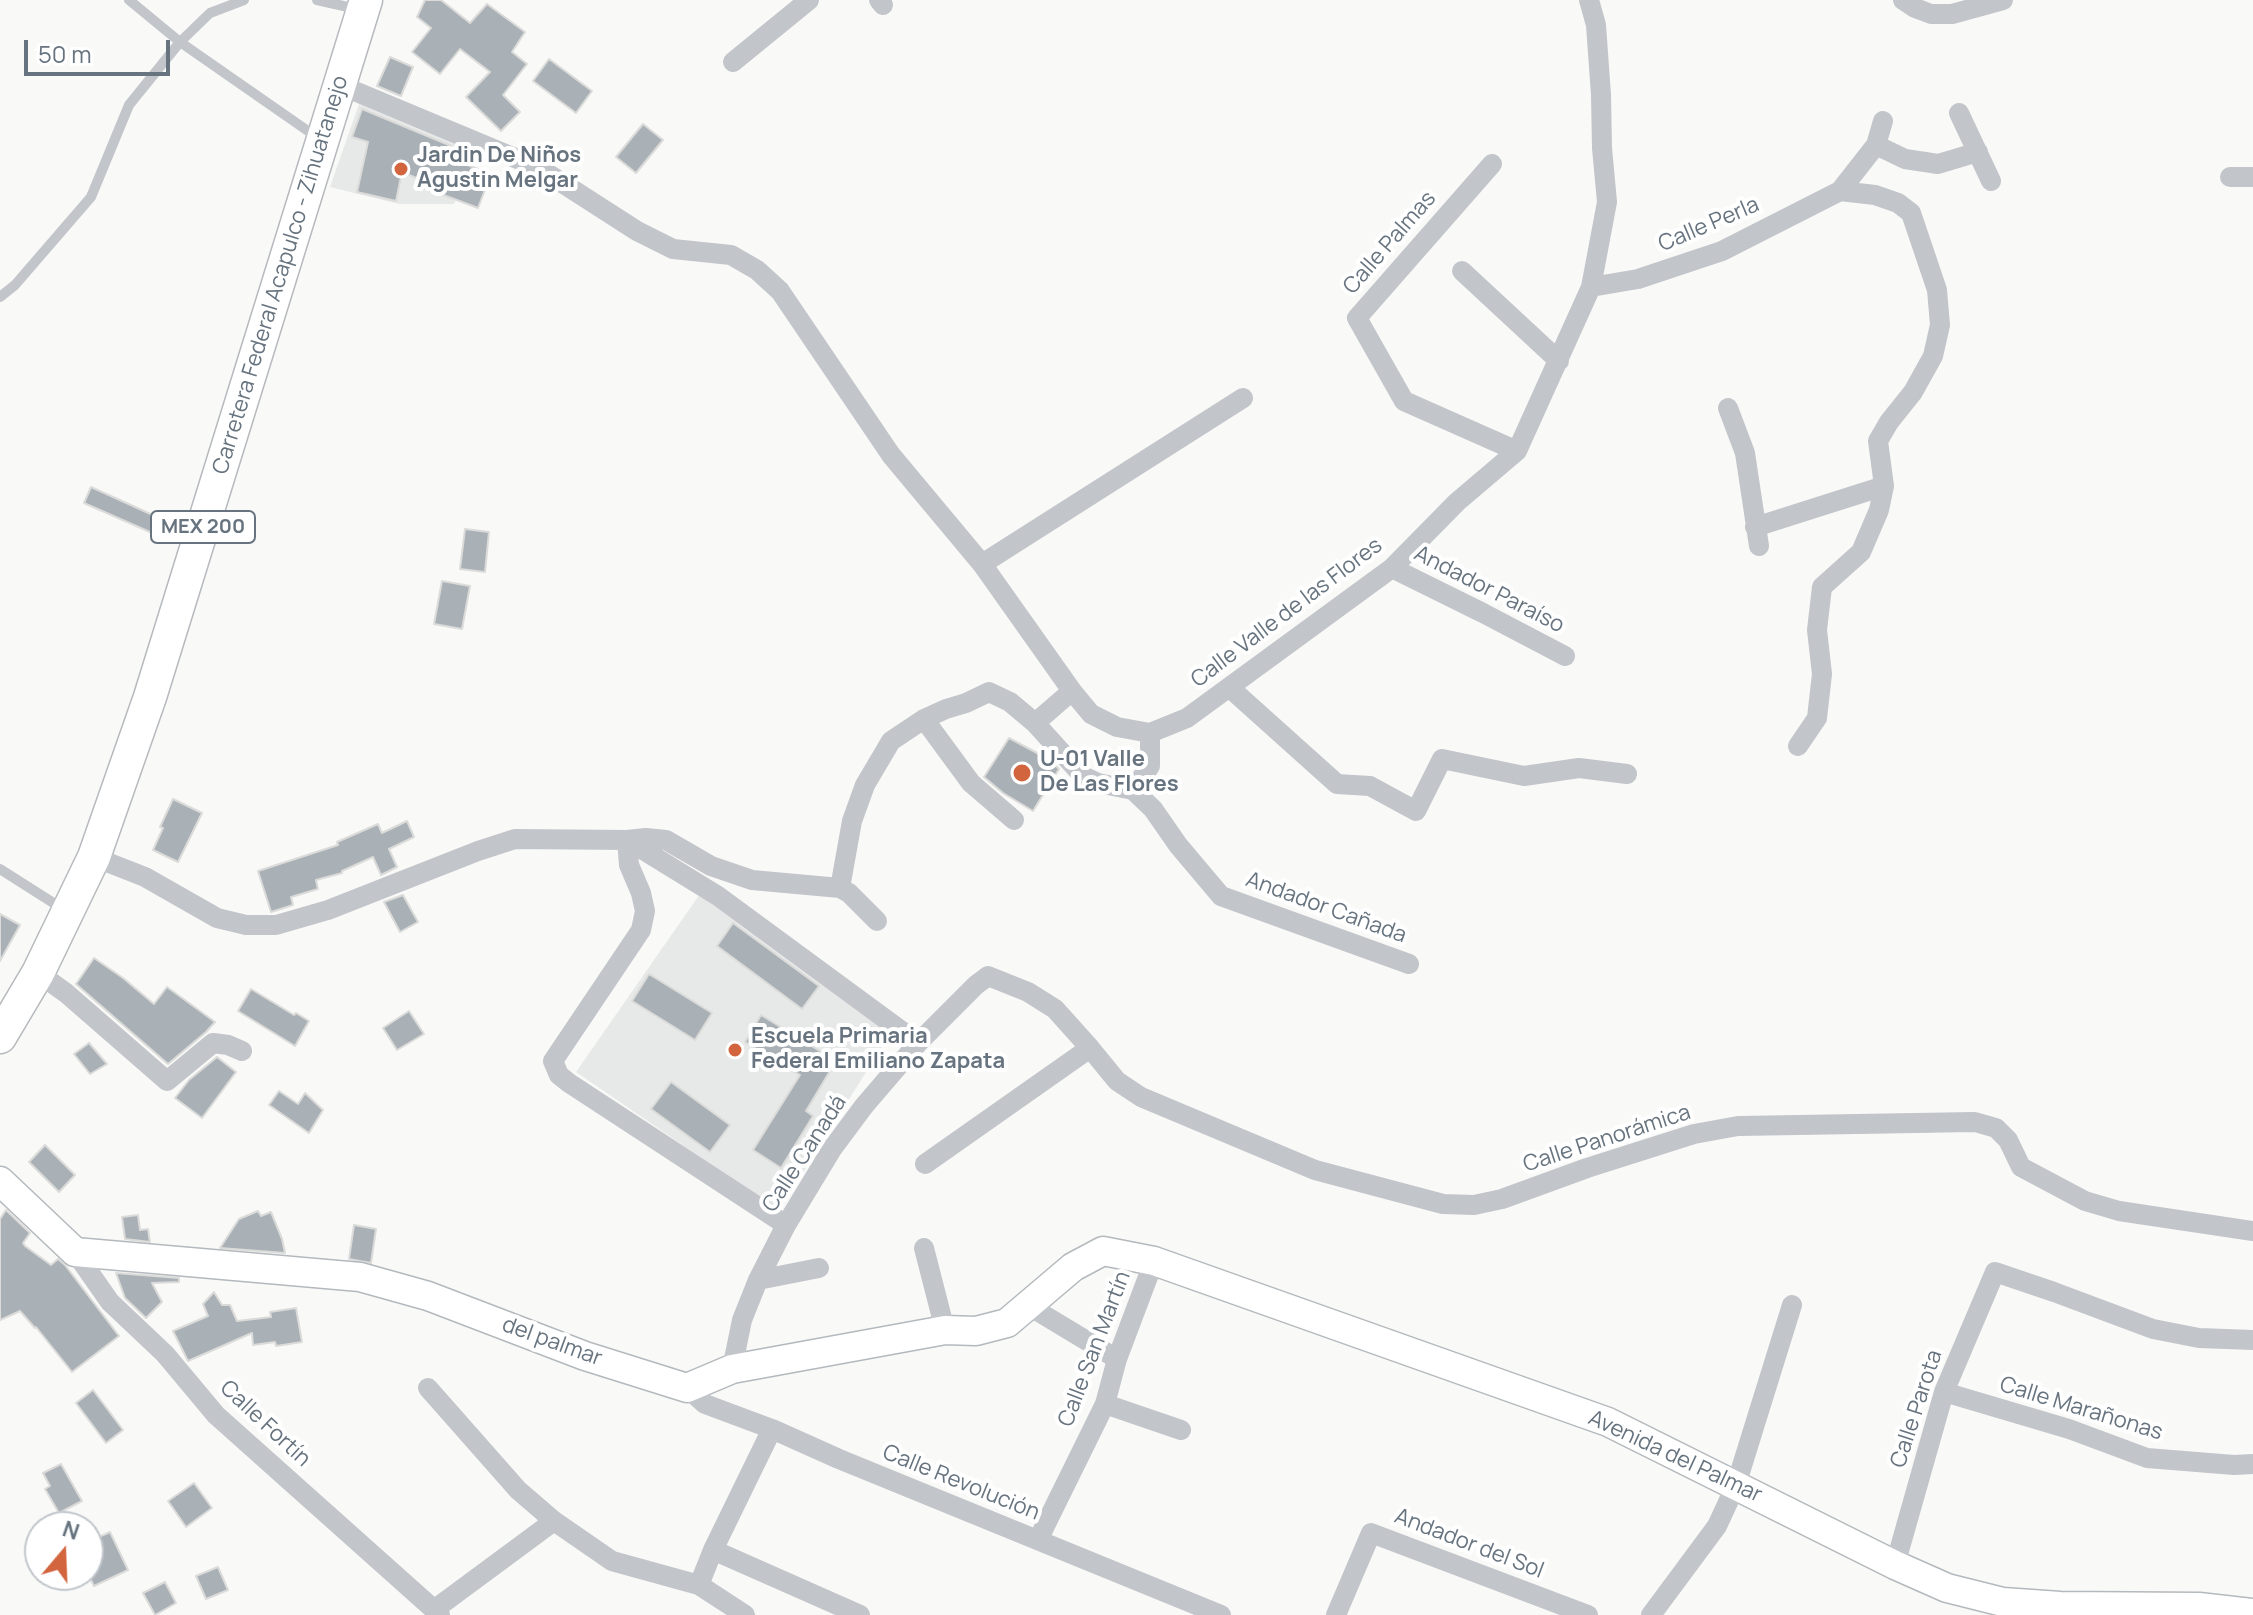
<!DOCTYPE html>
<html>
<head>
<meta charset="utf-8">
<style>
  body { margin:0 }
  #map { position:relative; width:2253px; height:1615px; overflow:hidden; background:#f9f9f8; font-family:Manrope,sans-serif }
  canvas { display:block }
  .north { position:absolute; left:24px; top:1511px; width:80px; height:80px; box-sizing:border-box; background:#fff; border:2px solid #c2c7cc; border-radius:50%; rotate:19deg; font-size:22px; font-weight:700; line-height:32px; text-align:center; color:#67747f }
  .north::after { content:''; display:block; margin:auto; width:28px; height:36px; background:#d3653e; clip-path:polygon(50% 0,100% 100%,50% 72%,0 100%) }
  .scale { position:absolute; left:24px; top:40px; width:146px; height:36px; box-sizing:border-box; border:4px solid #67747f; border-top:0; padding-left:10px; font-size:24px; line-height:28px; white-space:nowrap; color:#67747f; -webkit-text-stroke:6px #fff; paint-order:stroke }
</style>
</head>
<body>
<div id="map">
<canvas width="2253" height="1615"></canvas>
<div class="north">N</div>
<div class="scale">50 m</div>
</div>
<script>
const c = document.querySelector('canvas').getContext('2d');
c.lineJoin = 'round';
function paint(path, color) {
  c.fillStyle = color;
  c.fill(path, 'evenodd');
}
function shape(rows) {
  const path = new Path2D();
  for (const r of rows) {
    path.moveTo(r[0], r[1]);
    for (let i = 2; i < r.length; i += 2) path.lineTo(r[i], r[i + 1]);
  }
  return path;
}
function trace(path, color, width, dash) {
  c.strokeStyle = color;
  c.lineWidth = width;
  c.lineCap = dash ? 'butt' : 'round';
  c.setLineDash(dash || []);
  c.stroke(path);
}
function label(font, color, halo, rows, align = 'center') {
  c.font = font + ' Manrope,sans-serif';
  c.lineWidth = 8;
  c.setLineDash([]);
  c.textBaseline = 'middle';
  c.strokeStyle = halo;
  c.fillStyle = color;
  for (const [text, x, y, turn = 0] of rows) {
    c.save();
    c.translate(x, y);
    c.rotate((+turn || 0) * Math.PI / 180);
    c.textAlign = isNaN(turn) ? turn : align;
    if (halo) c.strokeText(text, 0, 0);
    c.fillText(text, 0, 0);
    c.restore();
  }
}
paint(shape([
  [359,104,473,150,454,204,399,204,330,187],
  [702,891,893,1029,779,1211,576,1072]
]), '#e7e8e8');
const building = shape([
  [425,0,441,0,470,23,487,4,525,32,512,52,527,64,503,95,520,112,501,131,466,97,490,72,460,49,440,74,412,52,431,28,417,17,425,0],
  [390,57,413,67,401,96,377,86,390,57],
  [549,59,592,91,576,113,533,81,549,59],
  [362,109,461,150,457,161,491,174,478,208,441,194,443,189,402,172,396,201,357,192,368,142,352,137,362,109],
  [643,124,663,140,636,173,616,157,643,124],
  [91,487,166,521,159,536,84,503,91,487],
  [465,529,489,532,485,572,460,569,465,529],
  [442,581,470,586,462,629,434,624,442,581],
  [1009,738,1052,761,1059,769,1033,811,1003,793,984,777,1009,738],
  [173,799,202,813,178,862,153,850,163,828,160,827,173,799],
  [407,821,414,837,389,849,397,867,381,875,373,857,342,871,342,873,316,880,318,889,291,897,293,905,271,912,258,871,338,845,337,842,378,824,382,833,407,821],
  [403,895,418,922,400,932,384,902,403,895],
  [0,914,20,925,0,961,0,914],
  [733,923,819,986,802,1009,717,946,733,923],
  [94,958,123,978,154,1004,167,987,215,1022,206,1032,168,1064,76,984,94,958],
  [649,974,712,1013,695,1040,632,1001,649,974],
  [251,989,294,1015,296,1013,309,1021,295,1046,238,1011,251,989],
  [409,1011,424,1034,397,1050,383,1028,409,1011],
  [761,1015,836,1061,806,1111,813,1116,781,1168,753,1150,800,1075,745,1042,761,1015],
  [89,1043,107,1064,90,1074,74,1054,89,1043],
  [217,1057,236,1072,202,1118,175,1098,189,1080,217,1057],
  [671,1082,730,1125,710,1152,651,1109,671,1082],
  [279,1091,298,1104,305,1093,323,1110,309,1133,269,1105,279,1091],
  [45,1145,75,1175,59,1192,29,1162,45,1145],
  [6,1210,30,1233,23,1243,25,1246,51,1265,58,1259,65,1265,119,1336,72,1372,36,1327,35,1328,20,1311,0,1320,0,1219,6,1210],
  [258,1211,261,1216,271,1212,282,1239,285,1253,220,1248,239,1219,258,1211],
  [138,1215,140,1230,148,1229,150,1242,125,1239,122,1217,138,1215],
  [354,1225,376,1229,371,1263,349,1259,354,1225],
  [116,1273,179,1278,179,1282,152,1283,162,1302,146,1318,125,1298,116,1273],
  [214,1292,222,1305,230,1305,237,1321,271,1317,270,1312,296,1308,302,1342,276,1346,275,1342,253,1345,252,1333,188,1361,173,1331,208,1316,203,1304,214,1292],
  [93,1390,123,1430,106,1443,76,1403,93,1390],
  [61,1464,82,1501,59,1513,45,1489,50,1486,43,1473,61,1464],
  [194,1483,212,1508,186,1527,168,1501,194,1483],
  [110,1532,128,1570,94,1586,88,1574,88,1542,110,1532],
  [218,1567,228,1590,206,1599,196,1576,218,1567],
  [165,1582,176,1603,155,1615,143,1593,165,1582]
]);
paint(building, '#a9b0b6');
trace(building, '#dbdbda', 2);
const secondary = shape([
  [0,1181,75,1252,360,1277,428,1296,585,1356,687,1388,732,1369,945,1330,976,1331,1007,1323,1073,1267,1103,1251,1154,1261,1608,1422,1895,1565,1947,1588,2003,1602,2060,1606,2199,1607,2253,1613]
]);
const primary = shape([
  [0,1037,38,973,94,857,150,697,366,0]
]);
trace(secondary, '#b4b9bd', 31);
trace(primary, '#b6b9bd', 35);
trace(shape([
  [129,0,180,42,318,138],
  [317,0,357,9],
  [0,297,15,285,91,197,129,105,180,42,210,13,244,0],
  [0,869,66,911]
]), '#c2c5c9', 10);
trace(shape([
  [879,0,883,5],
  [1903,0,1915,8,1931,14,1952,14,2003,0],
  [733,62,809,0],
  [340,85,539,168,637,231,673,249,731,255,757,270,780,291,891,455,982,564,1072,691,1091,714,1117,727,1150,733],
  [1959,113,1991,181],
  [1876,145,1905,159,1938,164,1978,152],
  [1492,164,1357,318,1404,401,1517,451],
  [2230,177,2253,177],
  [1462,271,1559,361],
  [1591,287,1638,279,1722,251,1840,191,1876,145,1883,121],
  [1728,408,1745,453,1759,546],
  [1755,527,1884,486],
  [982,564,1243,398],
  [1392,568,1483,613,1565,656],
  [1230,688,1337,784,1370,786,1416,811,1442,759,1524,776,1579,768,1627,774],
  [924,719,971,783,1014,820],
  [1035,723,1072,691],
  [1150,733,1187,718,1392,568,1457,502,1517,451,1591,287,1607,202,1602,148,1601,95,1596,25,1589,0],
  [1798,746,1817,718,1822,674,1817,630,1822,587,1861,552,1879,510,1884,486,1878,441,1889,422,1913,392,1933,356,1940,325,1937,290,1911,213,1898,203,1875,195,1840,191],
  [1133,790,1153,809,1178,845,1221,896,1409,964],
  [94,857,145,877,217,918,246,925,276,925,328,910,478,851,515,839,627,840,718,896,918,1043],
  [840,888,852,821,865,785,891,741,924,719,946,709,966,703,989,692,1010,702,1035,723,1083,776,1098,783,1133,790,1150,766,1150,733],
  [38,973,66,993,167,1081,213,1043,228,1045,242,1051],
  [925,1164,1090,1048],
  [786,1225,569,1083,559,1075,553,1061,641,930,645,911,641,893,629,865,627,840,646,838,666,840,711,866,752,880,840,888,849,893,877,921],
  [924,1248,945,1330],
  [75,1252,110,1302,165,1354,216,1415,440,1615],
  [758,1280,819,1268],
  [1029,1306,1117,1359],
  [732,1369,742,1320,758,1280,786,1225,832,1149,864,1106,918,1043,976,985,988,976,1028,992,1055,1009,1090,1048,1117,1081,1141,1097,1315,1170,1443,1204,1474,1205,1502,1199,1587,1168,1694,1134,1738,1126,1975,1122,1996,1128,2008,1140,2021,1167,2085,1201,2119,1211,2253,1231],
  [428,1388,518,1490,554,1521,612,1561,699,1585,745,1615],
  [687,1388,705,1404,772,1429,839,1459,1221,1615],
  [1944,1392,2069,1429,2147,1458,2234,1465,2253,1464],
  [1105,1404,1181,1430],
  [1038,1540,1105,1404,1117,1359,1154,1261],
  [713,1550,860,1615],
  [1895,1565,1944,1392,1995,1272,2054,1292,2153,1329,2199,1338,2253,1340],
  [699,1585,713,1550,772,1429],
  [435,1609,554,1521],
  [1336,1615,1371,1533,1588,1615],
  [1651,1615,1717,1526,1736,1485,1792,1305]
]), '#c2c5c9', 20);
trace(secondary, '#fff', 28);
trace(primary, '#fff', 32);
for (const [x, y, r, color] of [
  [401,169,8,"#d3653e"],
  [1022,773,10,"#d3653e"],
  [735,1050,8,"#d3653e"]
]) {
  const dot = new Path2D();
  dot.arc(x, y, r, 0, 2 * Math.PI);
  c.fillStyle = color;
  c.fill(dot);
  trace(dot, '#fff', 3);
}
for (const [x, y, w] of [
  [203,527,104]
]) {
  const box = new Path2D();
  box.roundRect(x - w / 2, y - 16, w, 32, 6);
  c.fillStyle = '#fff';
  c.fill(box);
  trace(box, '#67747f', 2);
}
label('bold 20px', '#67747f', null, [
  ["MEX 200",203,527]
]);
label('bold 22px', '#67747f', '#fff', [
  ["Jardin De Niños",417,156],
  ["Agustin Melgar",417,181],
  ["U-01 Valle",1040,760],
  ["De Las Flores",1040,785],
  ["Escuela Primaria",751,1037],
  ["Federal Emiliano Zapata",751,1062]
], 'left');
label('22px', '#67747f', '#fff', [
  ["Calle Perla",1709,225,-23],
  ["Calle Palmas",1390,243,-49],
  ["Carretera Federal Acapulco - Zihuatanejo",281,275,-73],
  ["Andador Paraíso",1489,590,27],
  ["Calle Valle de las Flores",1287,613,-37],
  ["Andador Cañada",1326,908,20],
  ["Calle Panorámica",1607,1139,-18],
  ["Calle Canadá",805,1154,-57],
  ["del palmar",552,1342,20],
  ["Calle San Martín",1095,1349,-69],
  ["Calle Parota",1917,1409,-72],
  ["Calle Marañonas",2081,1409,17],
  ["Calle Fortín",265,1424,43],
  ["Avenida del Palmar",1675,1457,25],
  ["Calle Revolución",961,1483,22],
  ["Andador del Sol",1469,1544,21]
]);
</script>
</body>
</html>
